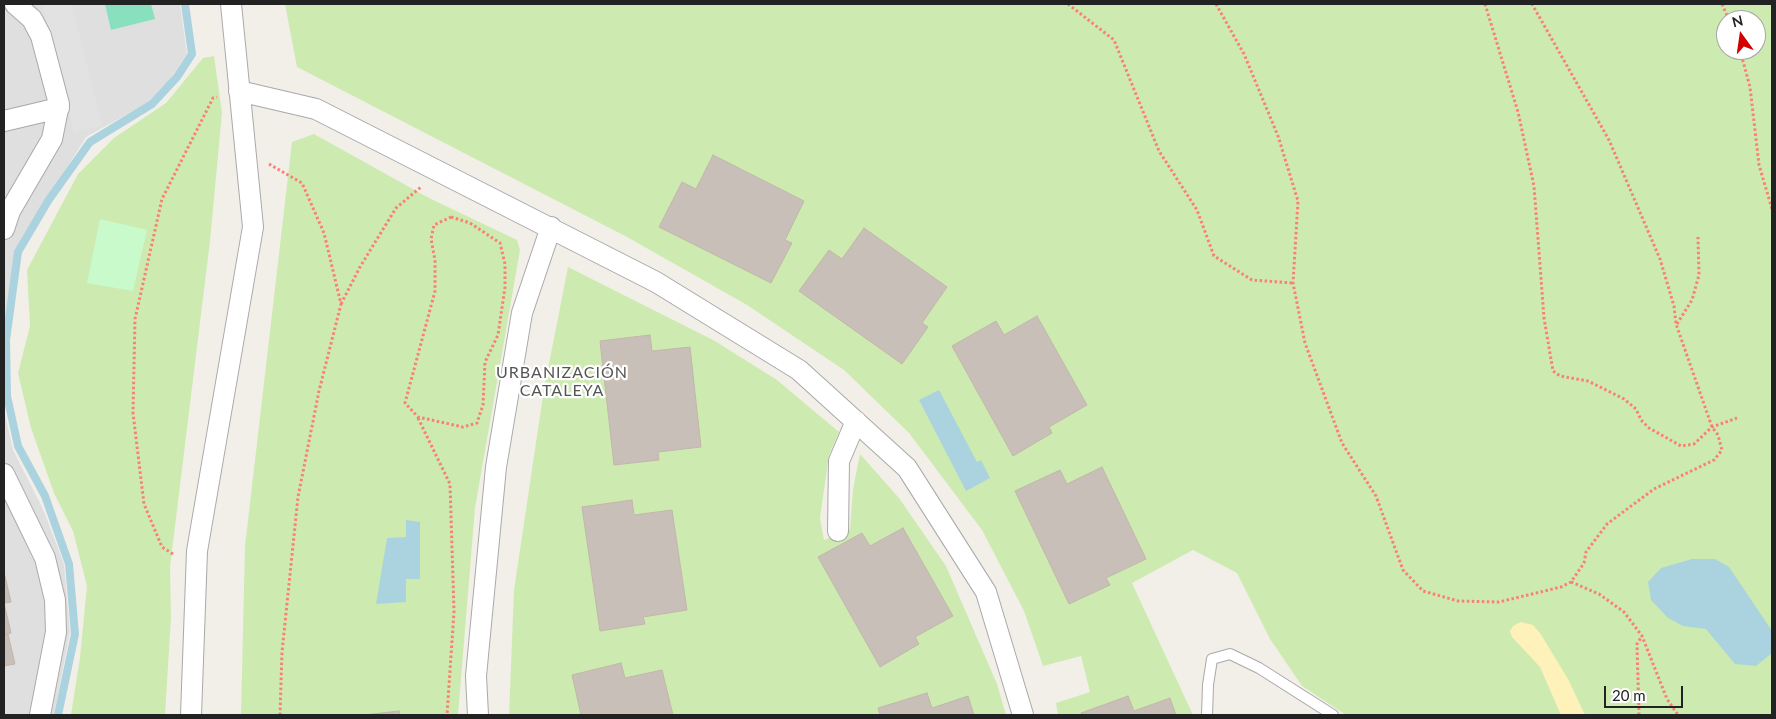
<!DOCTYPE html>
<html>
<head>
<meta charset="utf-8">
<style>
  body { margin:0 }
  #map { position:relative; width:1776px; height:719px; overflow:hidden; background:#f2efe9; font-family:Lato,sans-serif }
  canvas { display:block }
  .frame { position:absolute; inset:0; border:5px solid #222; pointer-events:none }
  .north { position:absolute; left:1716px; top:10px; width:50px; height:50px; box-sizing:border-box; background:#fff; border:1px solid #a7a7a7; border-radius:50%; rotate:346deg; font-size:14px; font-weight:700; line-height:20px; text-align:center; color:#222 }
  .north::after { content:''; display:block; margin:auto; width:18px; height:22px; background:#d40000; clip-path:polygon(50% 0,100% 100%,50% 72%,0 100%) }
  .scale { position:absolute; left:1604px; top:686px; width:79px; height:22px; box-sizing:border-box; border:2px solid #222; border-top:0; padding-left:6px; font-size:15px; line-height:18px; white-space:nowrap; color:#222; -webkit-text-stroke:4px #fff; paint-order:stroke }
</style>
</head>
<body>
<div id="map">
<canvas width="1776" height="719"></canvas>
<div class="frame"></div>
<div class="north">N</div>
<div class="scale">20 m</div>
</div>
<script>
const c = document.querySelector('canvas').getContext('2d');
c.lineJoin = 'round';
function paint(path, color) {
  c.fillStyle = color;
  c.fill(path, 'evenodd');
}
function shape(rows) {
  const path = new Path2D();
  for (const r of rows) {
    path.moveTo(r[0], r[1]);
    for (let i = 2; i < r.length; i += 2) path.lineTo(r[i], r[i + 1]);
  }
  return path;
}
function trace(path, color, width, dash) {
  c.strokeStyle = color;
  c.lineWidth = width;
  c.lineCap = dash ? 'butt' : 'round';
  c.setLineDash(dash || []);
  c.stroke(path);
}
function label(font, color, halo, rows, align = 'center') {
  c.font = font + ' Lato,sans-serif';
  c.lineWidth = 4.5;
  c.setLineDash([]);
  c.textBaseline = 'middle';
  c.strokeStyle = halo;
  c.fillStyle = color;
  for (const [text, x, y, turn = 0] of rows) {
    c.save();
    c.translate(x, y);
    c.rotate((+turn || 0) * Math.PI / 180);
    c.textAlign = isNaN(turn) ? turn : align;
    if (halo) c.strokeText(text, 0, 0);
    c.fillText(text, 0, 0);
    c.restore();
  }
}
paint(shape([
  [4,4,180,4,187,54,170,79,147,103,86,137,15,251,4,327],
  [4,410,13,450,43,509,64,564,70,632,54,715,4,715]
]), '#e0dfdf');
paint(shape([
  [285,4,1772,4,1772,715,1346,715,1302,686,1270,639,1237,573,1193,550,1132,583,1193,715,1058,715,1056,703,1090,692,1081,656,1043,666,1024,611,982,530,909,433,844,370,747,305,627,237,297,67],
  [1726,20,1756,20,1756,50,1726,50],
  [214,56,222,113,210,241,170,567,171,617,165,715,71,715,80,657,87,586,73,531,54,493,31,428,18,373,30,326,27,270,78,174,114,138,166,103,203,58],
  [314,134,429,198,517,240,520,250,475,508,458,715,241,715,245,546,292,142],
  [568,267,715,341,777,380,839,432,829,455,820,518,824,540,850,529,853,489,860,454,899,498,946,566,997,684,1006,715,509,715,514,590,544,389]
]), '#cdebb0');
paint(shape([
  [1521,622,1533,625,1540,633,1568,679,1585,715,1561,715,1540,667,1512,637,1510,631,1513,626]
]), '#fff1ba');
paint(shape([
  [100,219,147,230,133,291,87,283]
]), '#c8facc');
paint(shape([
  [105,4,151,4,155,19,111,30]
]), '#88e0be');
paint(shape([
  [42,4,72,4,102,125,74,132]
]), '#e2e2e2');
paint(shape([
  [939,390,977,462,981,460,990,478,966,491,919,400],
  [406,520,420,522,420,579,406,579,406,602,376,604,387,538,406,537],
  [1692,559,1715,559,1729,567,1772,631,1772,653,1756,666,1735,664,1706,629,1683,626,1668,618,1651,600,1648,582,1661,568]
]), '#aad3df');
trace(shape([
  [58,715,75,634,69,564,45,496,18,446,7,396,6,340,18,252,48,201,90,142,152,104,177,77,192,54,185,4]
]), '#aad3df', 8);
const building = shape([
  [713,155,804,201,785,240,792,243,771,283,659,227,682,182,696,189,713,155],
  [864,228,947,287,922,323,928,327,902,364,799,291,829,250,842,259,864,228],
  [1037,316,1087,405,1049,427,1052,433,1013,456,952,346,996,321,1004,335,1037,316],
  [650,335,652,351,690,347,701,447,658,452,659,460,614,465,600,341,650,335],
  [1102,467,1146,559,1106,578,1110,585,1069,604,1015,491,1060,470,1067,484,1102,467],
  [632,500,634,515,672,510,687,610,643,617,645,624,600,631,582,507,632,500],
  [903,528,953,616,915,637,919,644,880,667,818,557,862,533,870,546,903,528],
  [4,572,11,602,4,603,4,572],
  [4,603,11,633,4,635,4,603],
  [8,634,15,664,4,666,4,635,8,634],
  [621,663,625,678,662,670,673,715,581,715,572,675,621,663],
  [927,693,932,708,968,696,974,715,880,715,878,708,927,693],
  [1128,696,1134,711,1170,698,1176,715,1081,715,1081,713,1128,696],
  [399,711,400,715,364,715,399,711]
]);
paint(building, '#c7bfb8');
trace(building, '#c4b6ab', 1);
const lane = shape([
  [1207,715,1208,685,1212,659,1230,654,1259,668,1333,715]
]);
const street = shape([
  [239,91,316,109,656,282,799,370,907,468,986,592,1023,715],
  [4,121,59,108],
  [4,229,10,211,52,139,59,104,41,36,32,19,15,4],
  [4,474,45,558,55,600,56,632,40,715],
  [838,531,839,461,856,421],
  [191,715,197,551,253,227,231,4],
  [478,715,476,676,496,467,522,313,551,227]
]);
trace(lane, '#a9a9a9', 12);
trace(street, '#a9a9a9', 22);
trace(shape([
  [1068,4,1114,40,1159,151,1197,210,1214,256,1252,280,1293,283],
  [1216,4,1244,54,1278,136,1298,201,1293,283,1305,343,1342,443,1376,496,1403,570,1423,591,1458,601,1499,602,1561,587,1571,582,1584,563,1586,552,1607,524,1654,489,1714,460,1722,450,1718,435,1712,427,1676,324,1674,306,1660,259,1609,140,1532,4],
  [1485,4,1518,112,1534,186,1544,318,1553,371,1560,376,1588,381,1624,399,1636,409,1641,420,1649,428,1681,446,1694,444,1712,427,1737,418],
  [1722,4,1729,20],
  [1740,50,1750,87,1759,165,1772,209],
  [269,164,302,183,324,233,341,304,319,391,298,497,282,652,280,715],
  [451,217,470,223,500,243,505,264,505,287,498,335,485,362,483,405,477,423,463,427,418,417,405,403,435,291,435,260,431,239,434,225,451,217],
  [341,304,360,267,396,208,421,187],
  [1677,324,1692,300,1699,275,1698,237],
  [418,418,450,484,454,611,447,715],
  [173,554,162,547,144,504,133,413,135,319,162,199,213,98,217,97],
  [1571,582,1599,594,1624,612,1642,636,1667,699,1678,715],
  [1639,715,1637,644,1642,636]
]), '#fa8072', 3, [2.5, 2.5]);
trace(lane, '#fff', 10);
trace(street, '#fff', 20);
c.letterSpacing = '1px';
label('16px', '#555', '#fff', [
  ["URBANIZACIÓN",562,373],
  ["CATALEYA",562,391]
]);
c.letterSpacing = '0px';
</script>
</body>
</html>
